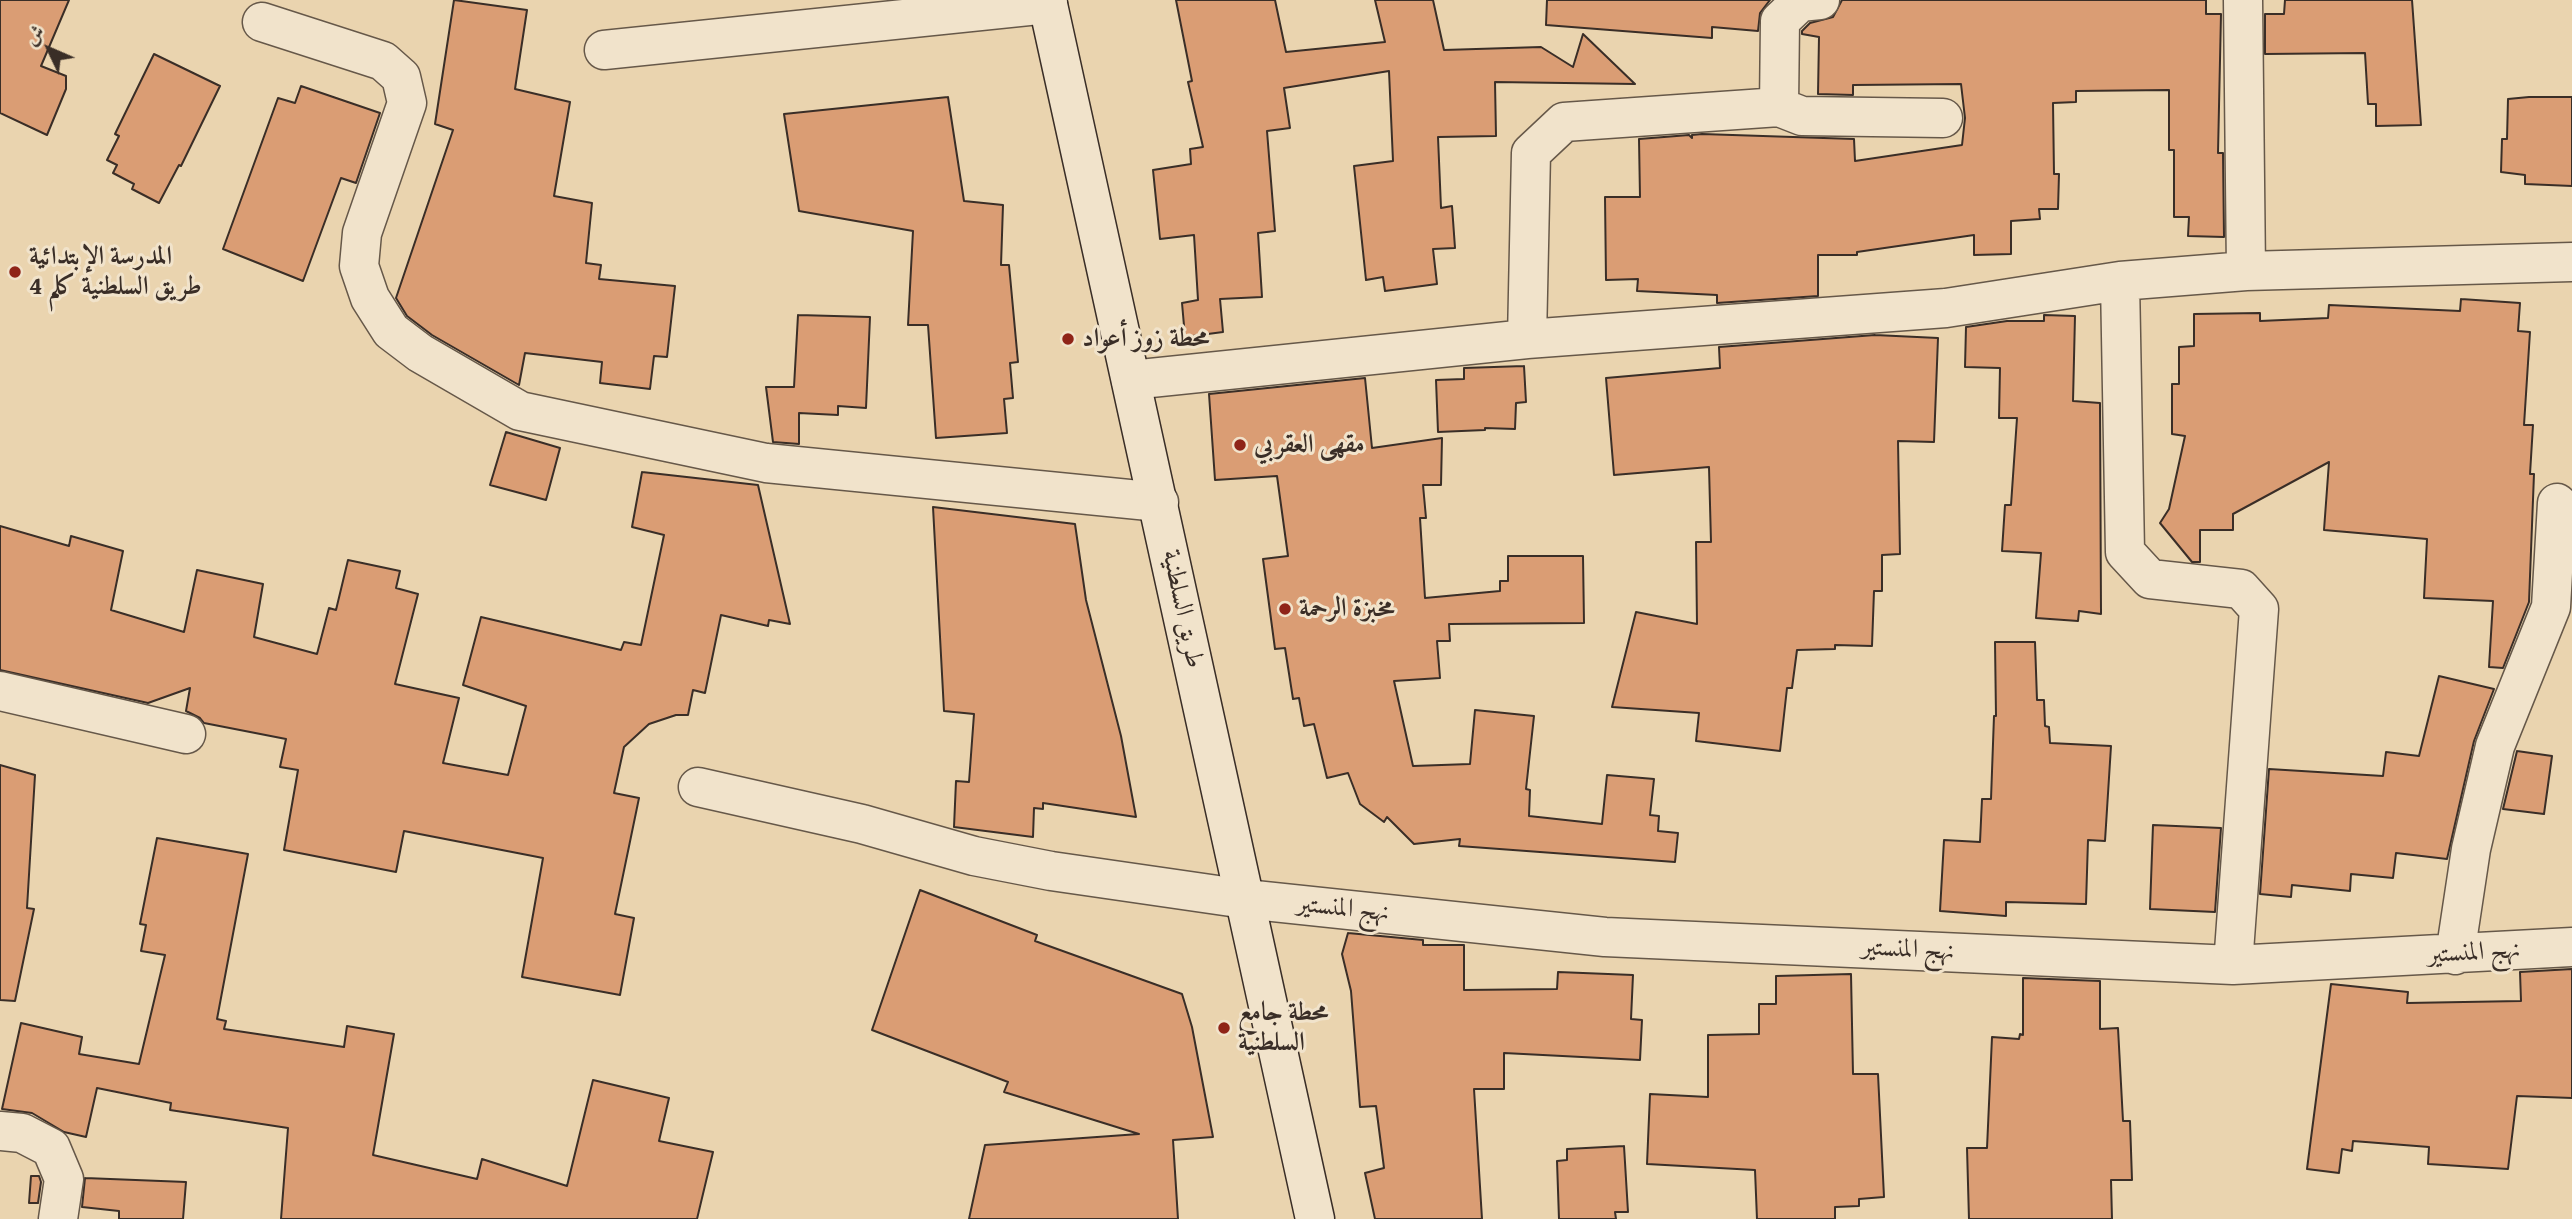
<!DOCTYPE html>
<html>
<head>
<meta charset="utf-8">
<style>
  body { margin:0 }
  #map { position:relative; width:2572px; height:1219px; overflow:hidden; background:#ead4af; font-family:"Gentium Book Plus",Amiri,serif }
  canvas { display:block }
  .north { position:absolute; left:14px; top:14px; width:70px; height:70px; -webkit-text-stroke:5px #f1e3cb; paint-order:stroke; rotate:314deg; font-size:19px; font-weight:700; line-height:28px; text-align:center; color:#3a2e27 }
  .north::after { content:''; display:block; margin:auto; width:24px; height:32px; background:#3a2e27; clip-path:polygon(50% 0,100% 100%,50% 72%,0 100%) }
</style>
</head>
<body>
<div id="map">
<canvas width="2572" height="1219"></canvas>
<div class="north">ش</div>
</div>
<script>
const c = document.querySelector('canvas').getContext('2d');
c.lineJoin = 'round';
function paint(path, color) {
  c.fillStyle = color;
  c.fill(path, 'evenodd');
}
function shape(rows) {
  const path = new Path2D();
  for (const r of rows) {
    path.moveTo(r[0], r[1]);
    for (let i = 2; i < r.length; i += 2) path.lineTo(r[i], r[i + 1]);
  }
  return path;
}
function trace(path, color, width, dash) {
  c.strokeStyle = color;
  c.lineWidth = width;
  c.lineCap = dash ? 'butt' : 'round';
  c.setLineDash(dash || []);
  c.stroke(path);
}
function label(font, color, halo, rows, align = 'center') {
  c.font = font + ' "Gentium Book Plus",Amiri,serif';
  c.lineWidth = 6;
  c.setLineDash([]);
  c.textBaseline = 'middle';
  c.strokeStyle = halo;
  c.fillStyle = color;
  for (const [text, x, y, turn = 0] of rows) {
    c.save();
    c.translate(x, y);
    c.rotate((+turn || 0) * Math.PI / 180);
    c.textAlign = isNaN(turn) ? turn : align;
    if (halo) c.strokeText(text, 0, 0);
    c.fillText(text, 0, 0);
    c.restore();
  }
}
const building = shape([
  [0,0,69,0,41,66,66,76,66,89,47,135,0,113,0,0],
  [454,0,527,10,515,89,570,102,554,196,592,203,586,263,601,265,599,279,675,286,667,357,654,356,650,389,600,383,602,362,525,353,519,385,432,335,407,316,396,298,453,130,435,124,454,0],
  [1176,0,1275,0,1286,52,1385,42,1375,0,1433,0,1444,50,1541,47,1573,67,1583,34,1635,84,1495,82,1496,136,1438,137,1441,208,1452,206,1455,248,1433,249,1437,284,1385,291,1383,277,1366,280,1354,166,1393,161,1389,71,1284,88,1290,128,1267,131,1275,231,1258,233,1262,297,1220,299,1223,332,1185,337,1182,303,1198,300,1194,235,1160,239,1153,170,1191,164,1190,149,1203,147,1188,82,1192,81,1176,0],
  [1547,0,1770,0,1760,13,1758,31,1712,27,1712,38,1546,25,1547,0],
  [1842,0,2206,0,2206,14,2221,14,2218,153,2223,153,2224,237,2188,236,2189,217,2174,217,2174,150,2169,150,2169,90,2076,91,2076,102,2053,103,2054,174,2059,174,2058,209,2039,209,2040,219,2011,221,2011,254,1974,255,1974,235,1857,252,1857,255,1818,255,1818,296,1717,303,1717,295,1637,291,1638,279,1606,280,1605,197,1640,197,1639,139,1689,135,1692,138,1692,135,1702,134,1854,139,1855,161,1962,145,1965,118,1961,84,1853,85,1853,95,1818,94,1819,37,1802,34,1802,31,1810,23,1833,17,1842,0],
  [2285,0,2412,0,2421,125,2376,126,2376,104,2368,104,2365,53,2265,54,2265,14,2284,14,2285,0],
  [154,54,220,86,181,166,179,165,159,203,132,189,134,184,113,173,117,165,107,160,119,136,115,134,154,54],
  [301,86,380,113,356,183,341,178,303,281,223,249,278,98,295,103,301,86],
  [948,97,964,201,1003,205,1001,265,1009,265,1018,362,1010,363,1013,398,1004,399,1007,433,936,438,928,325,908,325,913,231,799,211,784,114,948,97],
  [2529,97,2572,97,2572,186,2525,184,2525,175,2501,172,2502,139,2507,139,2508,99,2529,97],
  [2461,299,2520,303,2518,331,2530,332,2524,425,2533,425,2530,474,2534,474,2529,602,2503,668,2489,667,2493,601,2424,598,2427,539,2324,530,2329,462,2233,514,2233,530,2200,530,2200,562,2192,562,2160,523,2169,509,2185,436,2172,434,2172,384,2179,384,2179,347,2194,346,2194,314,2260,313,2260,321,2328,318,2329,305,2460,311,2461,299],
  [798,315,870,317,866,408,838,406,838,415,799,413,799,444,773,442,766,387,794,387,798,315],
  [2044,315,2075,316,2073,401,2100,403,2101,614,2079,611,2078,621,2036,618,2041,553,2002,551,2005,505,2011,505,2017,418,1999,418,2000,368,1965,367,1966,327,2007,321,2044,321,2044,315],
  [1875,335,1938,338,1934,442,1898,441,1900,554,1882,555,1882,591,1874,591,1872,646,1835,645,1835,649,1797,650,1792,688,1787,688,1780,751,1696,741,1699,713,1612,707,1636,612,1697,624,1696,542,1711,542,1709,467,1614,475,1606,378,1720,368,1719,347,1875,335],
  [1524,366,1526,402,1516,403,1515,429,1485,428,1485,430,1438,432,1436,380,1464,379,1464,368,1524,366],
  [1365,378,1372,448,1442,438,1441,485,1423,485,1426,518,1420,518,1425,598,1500,591,1500,581,1508,581,1508,556,1583,556,1584,623,1449,624,1450,641,1437,641,1440,678,1394,681,1413,766,1470,764,1475,710,1534,716,1526,789,1530,790,1529,816,1602,824,1607,775,1654,779,1650,815,1659,816,1658,831,1678,833,1675,862,1459,846,1460,839,1414,844,1387,817,1384,822,1360,804,1348,773,1327,778,1314,724,1304,726,1299,698,1293,699,1285,648,1275,649,1263,559,1288,556,1277,476,1215,480,1209,394,1365,378],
  [506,432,560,448,546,500,490,485,506,432],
  [642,472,758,485,790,624,769,620,768,626,721,615,705,693,693,690,688,715,676,715,649,724,624,747,614,793,639,798,615,914,634,918,620,995,522,977,543,858,404,831,396,872,284,850,298,770,280,767,286,739,204,723,200,718,186,711,190,688,148,703,0,670,0,526,69,546,71,536,123,551,111,610,184,632,197,570,263,584,254,637,317,654,329,608,336,610,348,560,400,571,396,588,418,594,395,684,459,698,443,763,508,775,526,706,463,685,481,617,621,650,624,642,641,645,664,535,632,527,642,472],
  [933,507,1075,524,1086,600,1121,736,1136,817,1043,803,1043,809,1034,808,1033,837,954,827,956,781,969,782,974,714,944,711,933,507],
  [1995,642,2035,642,2037,700,2044,700,2045,726,2049,727,2050,743,2111,746,2105,841,2088,840,2086,904,2006,902,2006,916,1940,911,1944,840,1980,842,1982,799,1991,799,1994,716,1996,716,1995,642],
  [2439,676,2494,689,2474,741,2447,859,2396,853,2393,878,2351,874,2350,891,2292,885,2291,897,2260,894,2269,769,2383,776,2386,752,2419,756,2439,676],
  [2517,751,2552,756,2544,814,2503,809,2517,751],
  [0,765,35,775,27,908,34,909,15,1001,0,1000,0,765],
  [2153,825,2221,828,2215,912,2150,909,2153,825],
  [157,838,248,854,217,1019,226,1021,224,1029,344,1047,347,1026,394,1034,373,1155,477,1179,482,1159,567,1186,593,1080,669,1098,659,1141,713,1152,697,1219,281,1219,288,1128,170,1110,171,1103,97,1088,86,1137,64,1132,32,1113,2,1109,21,1023,82,1037,79,1054,139,1064,165,955,141,951,146,925,140,924,157,838],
  [920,890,1037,935,1035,941,1182,994,1192,1027,1213,1137,1173,1140,1178,1219,969,1219,985,1145,1139,1134,1004,1092,1008,1082,872,1030,920,890],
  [1348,933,1423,940,1423,945,1464,945,1464,990,1557,989,1558,972,1633,975,1631,1019,1642,1020,1640,1060,1504,1053,1504,1089,1474,1089,1482,1219,1375,1219,1365,1173,1384,1168,1376,1106,1360,1107,1351,991,1342,954,1348,933],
  [2572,969,2572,1098,2517,1096,2508,1169,2428,1164,2429,1147,2353,1141,2352,1151,2342,1149,2339,1173,2307,1169,2331,984,2408,992,2407,1003,2521,1001,2520,972,2572,969],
  [1851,974,1853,1074,1878,1074,1884,1197,1859,1199,1859,1206,1835,1207,1835,1219,1757,1219,1755,1170,1647,1164,1650,1094,1708,1097,1708,1035,1759,1034,1759,1004,1776,1004,1776,976,1851,974],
  [2023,978,2100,981,2100,1029,2118,1028,2123,1121,2130,1121,2132,1180,2111,1180,2112,1219,1969,1219,1967,1148,1987,1148,1992,1037,2019,1039,2020,1034,2023,1035,2023,978],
  [1624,1146,1628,1212,1615,1212,1616,1219,1559,1219,1557,1161,1567,1160,1567,1149,1624,1146],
  [31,1176,39,1176,41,1182,38,1203,29,1203,31,1176],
  [85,1178,186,1182,183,1219,119,1219,119,1211,82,1207,85,1178]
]);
paint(building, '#da9d74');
trace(building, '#3a2e27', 2);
const street = shape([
  [2243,0,2246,271],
  [262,22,383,61,401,77,407,103,362,233,359,266,370,298,391,331,420,353,520,411,766,463,1159,502],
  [604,50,1048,4],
  [1779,107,1802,116,1943,118],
  [2120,281,2125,552,2150,579,2241,589,2259,609,2233,965],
  [1527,339,1531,153,1564,122,1779,107,1780,21,1800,2,1820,0],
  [1131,380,1527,339,1946,308,2120,281,2246,271,2572,262],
  [0,691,186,734],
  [698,787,862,824,974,856,1051,871,1245,899,1605,937,2233,965,2572,947],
  [2455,955,2471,849,2495,746,2551,607,2557,503],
  [0,1131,22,1133,51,1148,64,1179,58,1219]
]);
const secondary = shape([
  [1047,0,1315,1219]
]);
trace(street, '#665849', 41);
trace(secondary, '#3a2e27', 41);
trace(street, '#f1e3cb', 38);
trace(secondary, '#f1e3cb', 38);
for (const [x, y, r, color] of [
  [15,272,7,"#8f2418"],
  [1068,339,7,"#8f2418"],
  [1240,445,7,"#8f2418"],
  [1285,609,7,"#8f2418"],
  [1224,1028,7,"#8f2418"]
]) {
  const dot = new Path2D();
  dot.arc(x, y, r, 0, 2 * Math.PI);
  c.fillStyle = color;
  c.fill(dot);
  trace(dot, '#f1e3cb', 2.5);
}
label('bold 26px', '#3a2e27', '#f1e3cb', [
  ["المدرسة الإبتدائية",29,257],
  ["طريق السلطنية كلم 4",29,287],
  ["محطة زوز أعواد",1082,339],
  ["مقهى العقربي",1254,445],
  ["مخبزة الرحمة",1299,609],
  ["محطة جامع",1238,1013],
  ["السلطنية",1238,1043]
], 'left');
label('26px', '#3a2e27', '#f1e3cb', [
  ["طريق السلطنية",1182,609,78],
  ["نهج المنستير",1343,909,6],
  ["نهج المنستير",1908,950,3],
  ["نهج المنستير",2474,953,-3]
]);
</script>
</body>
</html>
